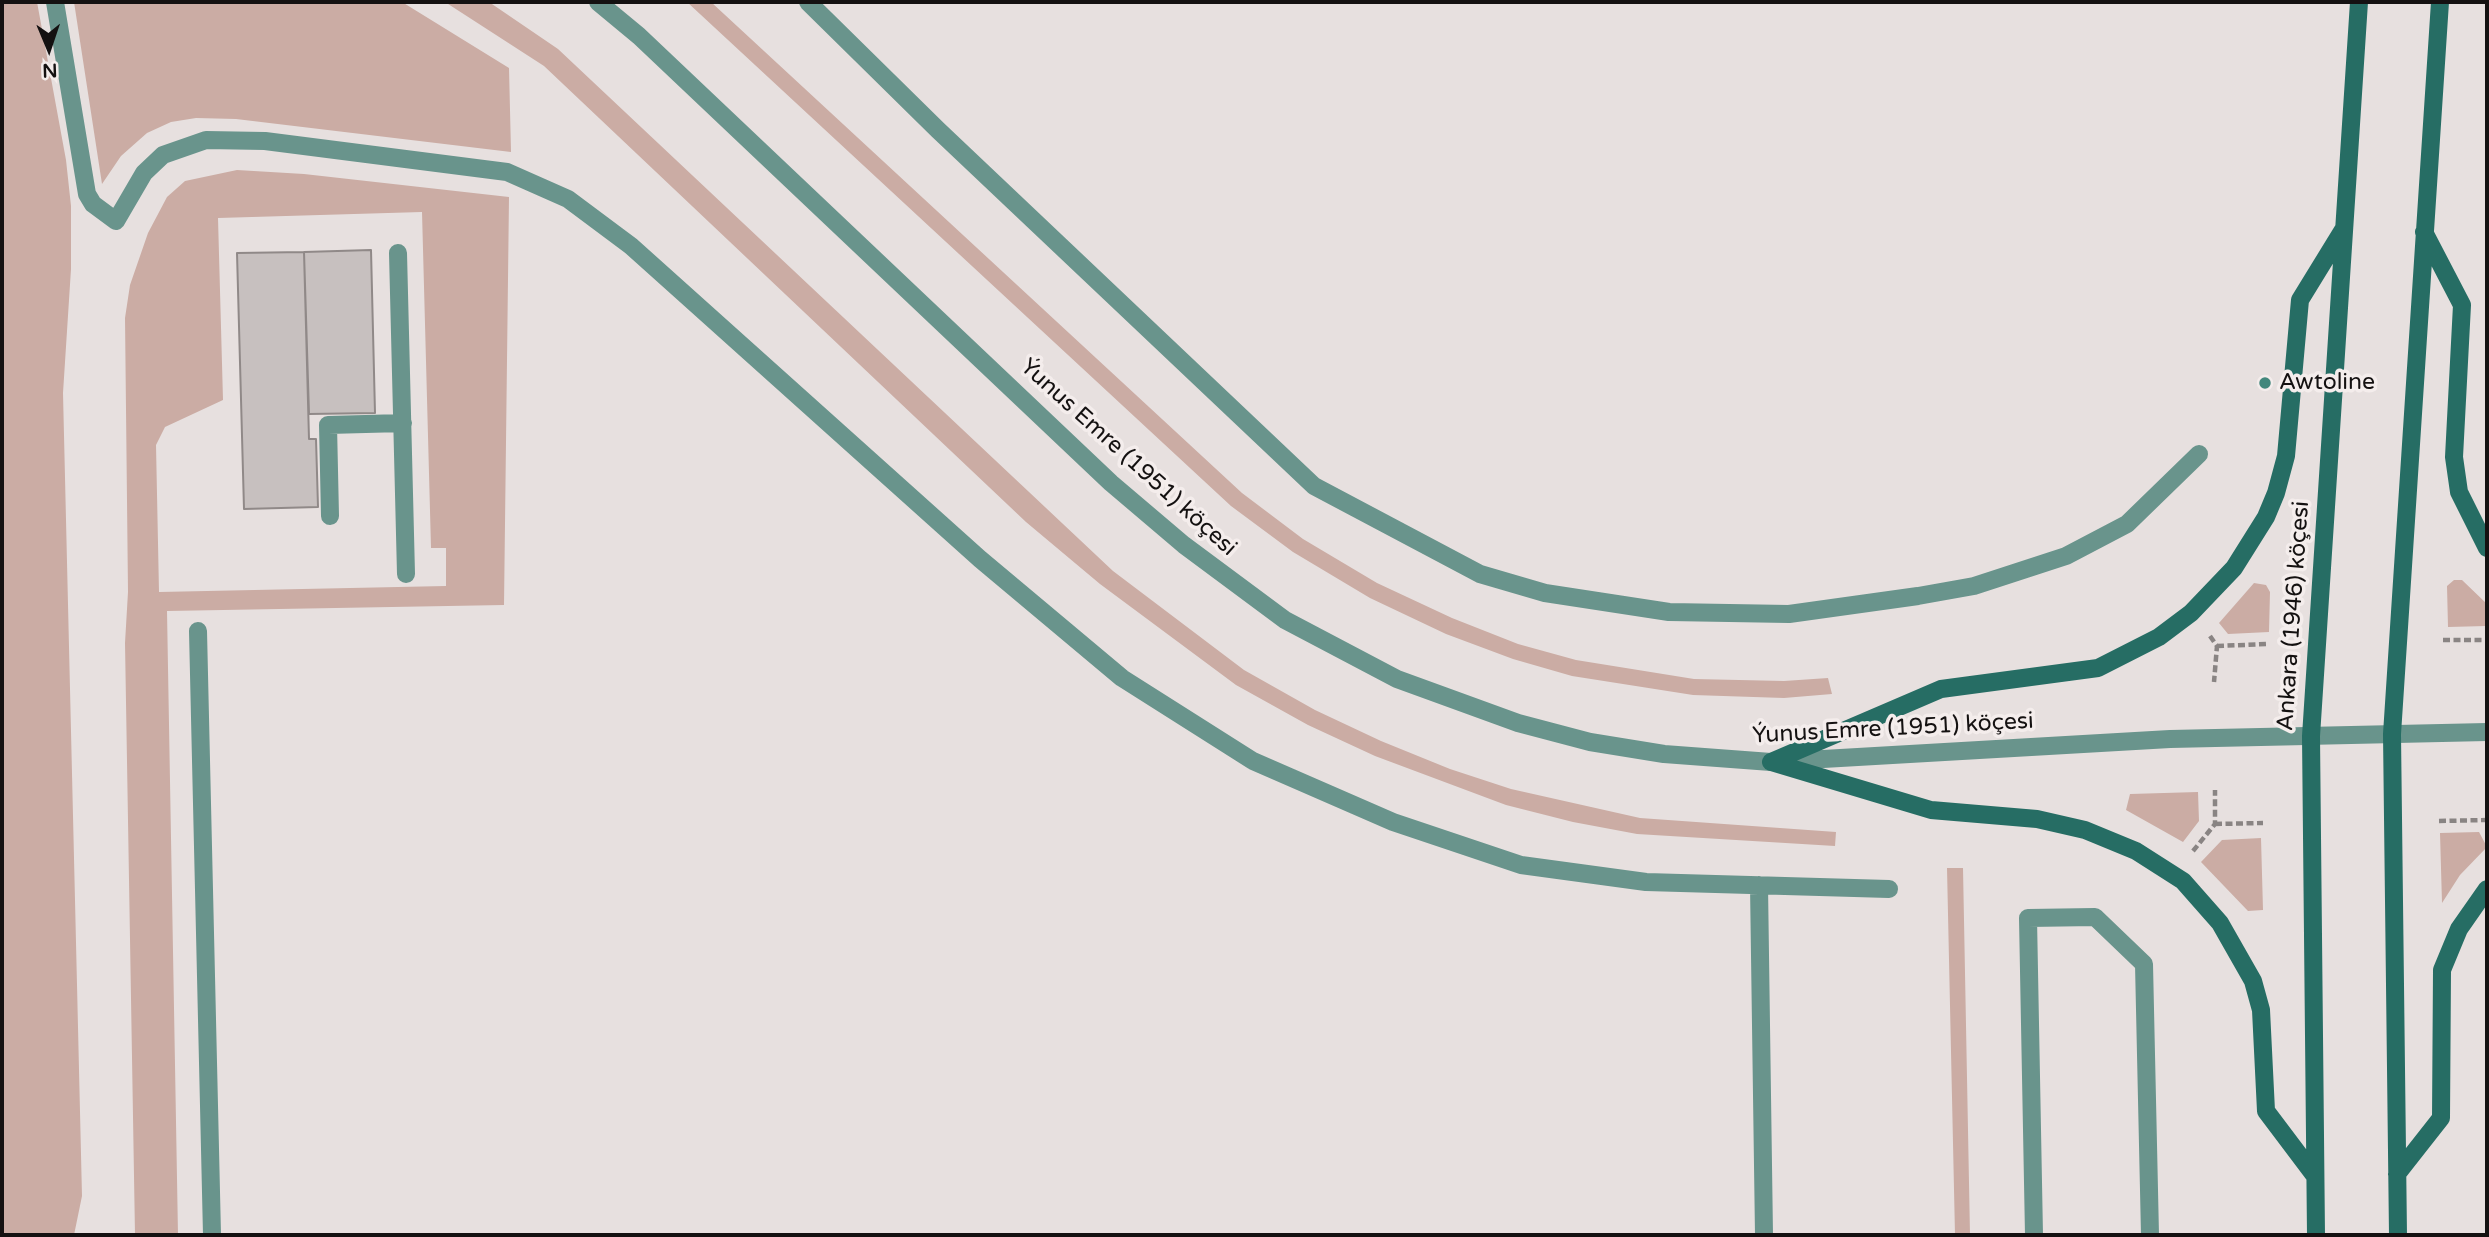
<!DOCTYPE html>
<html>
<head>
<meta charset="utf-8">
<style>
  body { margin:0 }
  #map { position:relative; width:2489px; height:1237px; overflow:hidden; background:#e7e0df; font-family:"Varela Round",sans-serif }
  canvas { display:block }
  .frame { position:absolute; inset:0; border:4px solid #141111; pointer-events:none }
  .north { position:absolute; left:14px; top:14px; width:70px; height:70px; -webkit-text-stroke:5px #f4edec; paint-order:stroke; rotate:178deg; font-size:19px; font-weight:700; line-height:28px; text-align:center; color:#141111 }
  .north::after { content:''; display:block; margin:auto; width:24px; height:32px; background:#141111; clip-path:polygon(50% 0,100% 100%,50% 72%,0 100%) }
</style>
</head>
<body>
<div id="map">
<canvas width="2489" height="1237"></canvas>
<div class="frame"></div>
<div class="north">N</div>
</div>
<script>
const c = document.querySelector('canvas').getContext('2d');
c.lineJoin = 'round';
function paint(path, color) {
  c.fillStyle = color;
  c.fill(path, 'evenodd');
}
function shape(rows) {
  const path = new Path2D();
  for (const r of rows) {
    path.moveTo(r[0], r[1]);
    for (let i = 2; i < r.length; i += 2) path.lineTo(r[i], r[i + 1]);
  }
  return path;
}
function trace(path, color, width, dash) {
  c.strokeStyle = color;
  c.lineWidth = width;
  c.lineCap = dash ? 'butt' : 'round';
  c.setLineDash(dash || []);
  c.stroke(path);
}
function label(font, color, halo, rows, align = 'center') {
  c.font = font + ' "Varela Round",sans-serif';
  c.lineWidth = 7;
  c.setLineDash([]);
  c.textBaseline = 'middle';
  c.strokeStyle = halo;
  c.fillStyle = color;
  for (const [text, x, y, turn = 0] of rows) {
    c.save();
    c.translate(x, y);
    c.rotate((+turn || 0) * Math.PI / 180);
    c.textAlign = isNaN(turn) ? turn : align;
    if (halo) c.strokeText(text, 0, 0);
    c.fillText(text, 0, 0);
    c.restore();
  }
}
paint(shape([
  [2,2,37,2,66,160,71,206,71,269,63,393,82,1196,74,1235,2,1235],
  [74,2,402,2,509,68,511,152,236,119,196,118,171,122,147,133,121,156,102,184],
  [445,2,489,2,558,49,1113,571,1244,670,1315,710,1381,741,1450,769,1511,789,1640,818,1836,832,1835,846,1637,834,1573,822,1506,805,1375,756,1308,725,1236,685,1100,584,1026,522,544,66],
  [687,2,711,2,1242,493,1303,539,1377,583,1452,618,1518,644,1576,660,1694,679,1784,681,1828,678,1832,694,1784,698,1693,695,1572,676,1513,659,1446,634,1370,598,1293,552,1231,506],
  [237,170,304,174,509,197,504,605,167,611,178,1235,135,1235,125,643,128,592,125,318,130,285,148,233,167,197,185,181],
  [422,212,431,548,446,548,446,586,159,592,156,445,165,427,223,400,218,218],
  [2462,580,2487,604,2486,626,2448,627,2447,586,2454,580],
  [2254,583,2266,585,2270,592,2269,632,2228,634,2219,623],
  [2198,792,2199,821,2183,842,2126,810,2130,794],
  [2479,832,2487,847,2460,875,2442,903,2440,833],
  [2261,838,2263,910,2248,911,2201,862,2222,840],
  [1947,868,1963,868,1970,1235,1955,1235]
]), '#cbaca4');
const building = shape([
  [371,250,375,413,309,414,304,252,371,250],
  [304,252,309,439,316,439,318,507,244,509,237,253,304,252]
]);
paint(building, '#c7c0bf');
trace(building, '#908988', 2);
trace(shape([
  [2210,636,2217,646,2214,682],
  [2443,640,2487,640],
  [2217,646,2268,644],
  [2439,821,2487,820],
  [2215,824,2263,823],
  [2193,851,2215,824,2215,790]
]), '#898483', 4.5, [7, 3.5]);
trace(shape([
  [55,2,87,194,93,204,116,221,144,173,163,155,206,140,265,141,507,172,568,199,631,246,980,559,1122,678,1253,761,1393,822,1521,865,1646,882,1889,889],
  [808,2,938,130,1314,486,1480,574,1545,593,1669,612,1789,614,1918,596,1974,586,2066,556,2127,524,2199,454],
  [398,253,406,574],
  [330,516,328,425,403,423],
  [198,631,212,1235],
  [1759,885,1764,1235],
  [2034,1235,2028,918,2095,917,2144,964,2150,1235]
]), '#69948c', 18);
trace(shape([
  [598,2,639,36,1111,483,1184,545,1285,620,1397,679,1518,723,1590,742,1664,754,1771,762,2170,739,2487,732]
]), '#69948c', 18);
trace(shape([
  [2424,232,2462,305,2454,457,2459,492,2487,548],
  [1771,762,1941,689,2098,668,2159,637,2191,613,2234,568,2266,517,2276,493,2286,456,2300,300,2343,230],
  [1771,762,1931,810,2037,819,2085,830,2136,851,2183,881,2220,923,2253,981,2261,1010,2266,1111,2315,1176],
  [2397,1174,2441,1118,2442,970,2459,929,2487,889],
  [2316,1235,2311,736,2359,2],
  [2398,1235,2392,734,2440,2]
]), '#266d64', 18);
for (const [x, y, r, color] of [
  [2265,383,7,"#42877c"]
]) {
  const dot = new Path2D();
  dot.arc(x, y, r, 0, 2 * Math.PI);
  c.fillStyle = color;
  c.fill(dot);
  trace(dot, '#f4edec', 2.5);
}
label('23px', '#141111', '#f4edec', [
  ["Awtoline",2279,383]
], 'left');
label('23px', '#141111', '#f4edec', [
  ["Ýunus Emre (1951) köçesi",1128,458,42],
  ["Ankara (1946) köçesi",2294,616,-86],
  ["Ýunus Emre (1951) köçesi",1893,729,-3]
]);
</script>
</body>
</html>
